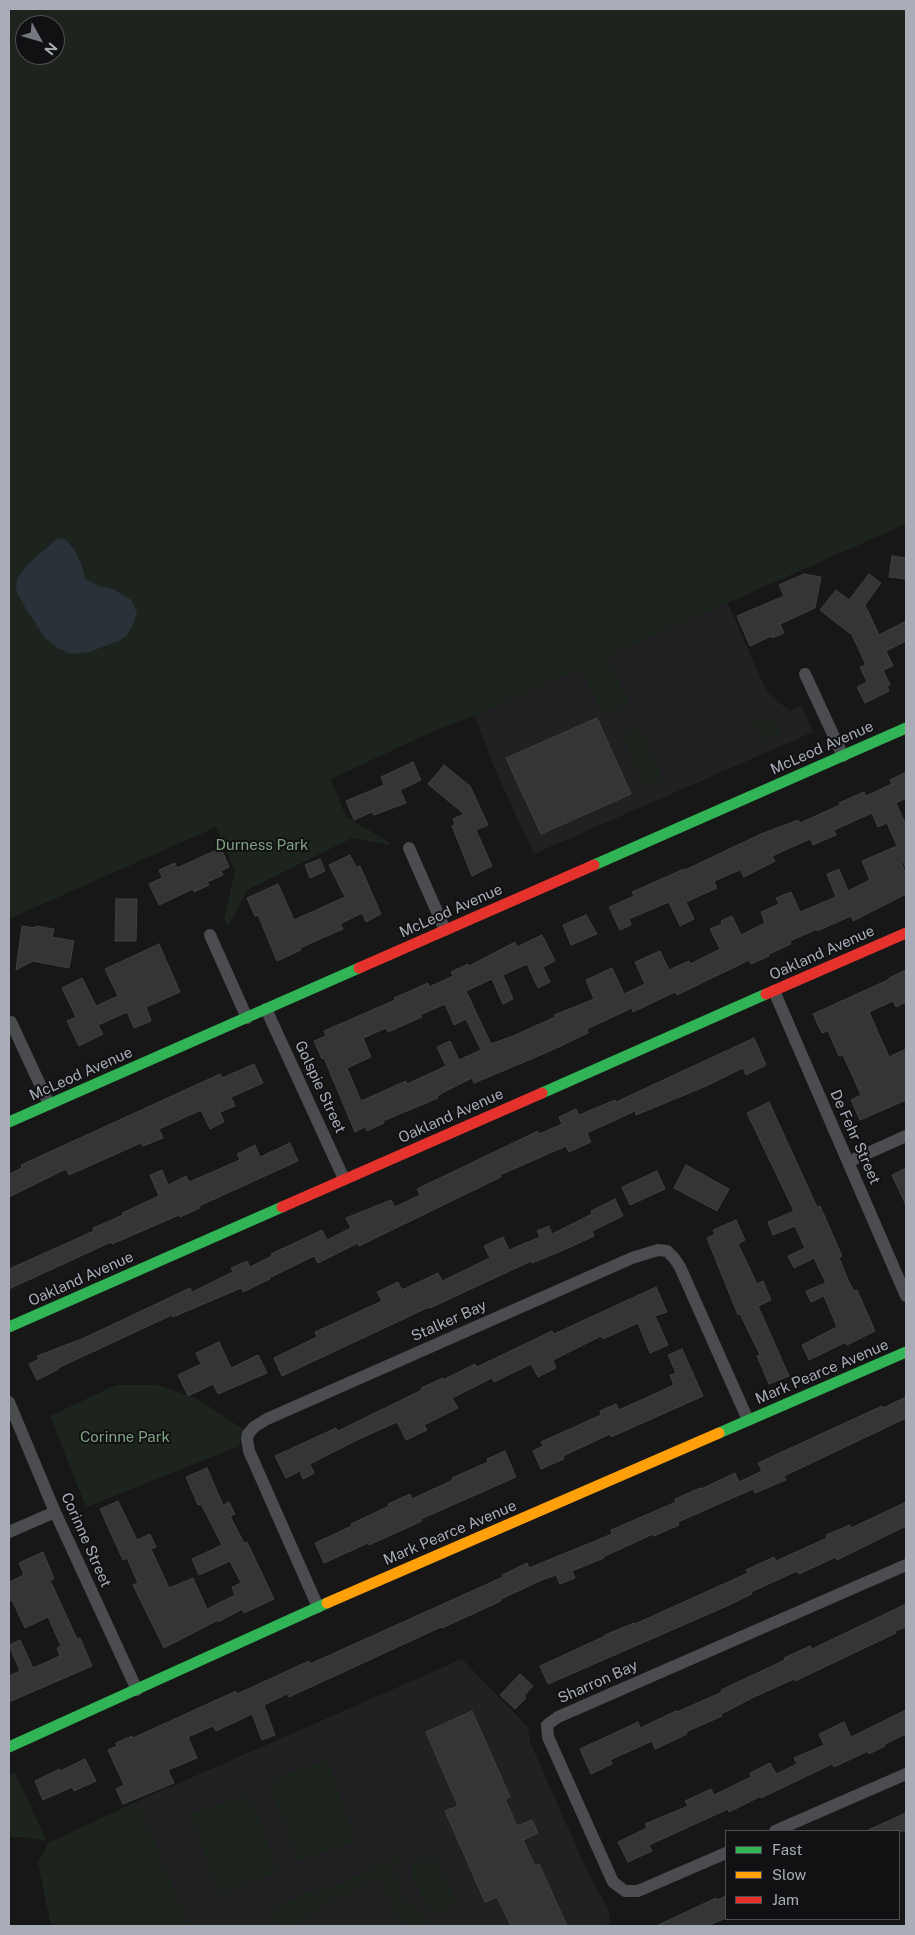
<!DOCTYPE html>
<html>
<head>
<meta charset="utf-8">
<style>
  body { margin:0 }
  #map { position:relative; width:915px; height:1935px; overflow:hidden; background:#171717; font-family:"Public Sans",sans-serif }
  canvas { display:block }
  .frame { position:absolute; inset:0; border:10px solid #a8adb8; pointer-events:none }
  .legend { position:absolute; left:725px; top:1830px; width:175px; height:90px; box-sizing:border-box; background:#111113; border:1px solid #4d4f55; margin:0; padding:6px 9px; list-style:none; font-size:15px; color:#a8adb8 }
  .legend li { display:flex; align-items:center; gap:10px; height:25px }
  .legend b { width:25px; border:1px solid #4d4f55 }
  .north { position:absolute; left:15px; top:15px; width:50px; height:50px; box-sizing:border-box; background:#111113; border:1px solid #4d4f55; border-radius:50%; rotate:129deg; font-size:14px; font-weight:700; line-height:20px; text-align:center; color:#a8adb8 }
  .north::after { content:''; display:block; margin:auto; width:18px; height:22px; background:#757880; clip-path:polygon(50% 0,100% 100%,50% 72%,0 100%) }
</style>
</head>
<body>
<div id="map">
<canvas width="915" height="1935"></canvas>
<div class="frame"></div>
<ul class="legend">
<li><b style="height:6px;background:#30b455"></b>Fast</li>
<li><b style="height:6px;background:#ff9f0a"></b>Slow</li>
<li><b style="height:6px;background:#e5322d"></b>Jam</li>
</ul>
<div class="north">N</div>
</div>
<script>
const c = document.querySelector('canvas').getContext('2d');
c.lineJoin = 'round';
function paint(path, color) {
  c.fillStyle = color;
  c.fill(path, 'evenodd');
}
function shape(rows) {
  const path = new Path2D();
  for (const r of rows) {
    path.moveTo(r[0], r[1]);
    for (let i = 2; i < r.length; i += 2) path.lineTo(r[i], r[i + 1]);
  }
  return path;
}
function trace(path, color, width, dash) {
  c.strokeStyle = color;
  c.lineWidth = width;
  c.lineCap = dash ? 'butt' : 'round';
  c.setLineDash(dash || []);
  c.stroke(path);
}
function label(font, color, halo, rows, align = 'center') {
  c.font = font + ' "Public Sans",sans-serif';
  c.lineWidth = 4;
  c.setLineDash([]);
  c.textBaseline = 'middle';
  c.strokeStyle = halo;
  c.fillStyle = color;
  for (const [text, x, y, turn = 0] of rows) {
    c.save();
    c.translate(x, y);
    c.rotate((+turn || 0) * Math.PI / 180);
    c.textAlign = isNaN(turn) ? turn : align;
    if (halo) c.strokeText(text, 0, 0);
    c.fillText(text, 0, 0);
    c.restore();
  }
}
paint(shape([
  [727,602,767,692,790,711,802,706,813,732,534,854,493,765,475,716],
  [462,1659,528,1727,530,1742,589,1875,609,1910,610,1926,199,1926,187,1920,138,1801]
]), '#212123');
paint(shape([
  [9,9,906,9,906,524,607,656,629,703,609,712,600,710,581,668,477,715,436,730,331,779,346,817,389,842,389,845,352,838,247,890,229,926,224,920,235,871,216,827,9,919],
  [25,25,55,25,55,55,25,55],
  [762,717,776,722,782,733,765,743,752,723],
  [640,726,663,779,644,787,621,734],
  [116,1385,158,1385,196,1398,243,1429,239,1446,86,1507,50,1416],
  [328,1760,356,1841,297,1862,269,1781],
  [15,1773,47,1841,25,1837,9,1837,9,1775],
  [249,1793,279,1872,220,1894,190,1815],
  [138,1801,187,1920,199,1926,51,1926,38,1863,48,1843],
  [401,1853,405,1859,394,1866,392,1871,402,1889,404,1901,420,1909,428,1926,405,1926,398,1919,380,1878,355,1890,352,1896,343,1900,338,1897,292,1926,276,1926,270,1910,313,1890,323,1891,387,1862],
  [423,1857,438,1861,441,1867,440,1870,455,1898,452,1908,441,1913,428,1910,417,1886,411,1880,413,1863]
]), '#1d241e');
paint(shape([
  [58,538,66,540,74,549,82,565,85,579,99,586,113,589,131,600,137,613,132,627,126,636,118,641,89,652,71,654,58,648,46,639,25,607,16,591,17,579,27,565]
]), '#2a3239');
const building = shape([
  [892,556,906,558,906,579,889,577,892,556],
  [804,574,821,577,815,608,780,624,784,633,772,638,771,636,750,646,737,616,784,596,779,585,804,574],
  [869,574,881,583,865,605,879,635,906,621,906,641,886,651,893,666,883,670,890,685,887,686,889,691,865,703,857,687,867,682,860,667,866,665,852,635,820,610,836,590,849,600,869,574],
  [597,718,631,794,541,834,506,758,597,718],
  [413,762,421,780,400,790,406,803,374,815,372,812,354,820,346,801,384,785,381,777,413,762],
  [444,765,470,786,488,825,476,830,492,866,472,876,452,826,455,824,453,819,464,814,428,784,444,765],
  [906,772,906,798,896,803,906,825,906,869,903,861,901,862,906,875,906,894,853,921,851,916,817,931,817,929,790,941,791,944,769,954,769,956,751,964,749,960,677,995,675,992,633,1012,632,1008,587,1029,588,1033,548,1052,474,1083,472,1078,446,1091,437,1096,438,1098,383,1121,384,1123,367,1131,365,1127,355,1132,324,1058,322,1059,314,1041,326,1036,324,1031,395,1000,394,998,428,983,429,987,453,976,451,972,468,964,469,966,515,942,517,947,542,935,555,961,543,967,550,982,538,988,527,964,503,975,513,999,503,1004,492,979,466,991,491,1044,513,1036,555,1017,554,1015,594,999,586,980,612,968,624,994,645,984,635,962,660,951,669,970,689,961,690,964,720,949,710,929,722,924,721,921,732,916,741,935,765,923,761,912,779,904,776,898,791,892,800,912,836,897,827,874,839,869,848,891,870,880,862,861,897,846,887,823,878,827,872,813,834,830,836,835,813,845,810,839,772,856,775,861,744,877,740,870,714,881,717,888,686,902,694,919,680,926,669,902,629,919,631,925,620,930,609,907,634,896,632,892,684,869,685,870,761,834,798,820,800,823,840,805,839,803,864,792,866,796,892,784,890,780,906,772],
  [445,1004,454,1025,466,1019,481,1050,459,1060,450,1041,437,1047,446,1066,407,1084,406,1081,361,1101,347,1068,371,1057,363,1038,386,1028,388,1032,422,1017,420,1015,445,1004],
  [221,848,229,867,221,871,223,875,207,882,209,885,194,892,193,889,159,905,149,884,162,878,159,870,175,863,177,868,221,848],
  [350,855,356,867,360,866,381,914,366,922,362,913,340,924,343,929,300,948,301,950,277,961,258,915,255,916,247,898,278,884,294,920,345,897,329,865,350,855],
  [320,859,325,871,310,878,305,865,320,859],
  [116,899,137,899,136,941,115,941,116,899],
  [586,915,597,934,571,945,563,925,586,915],
  [22,926,36,928,36,926,54,929,52,937,74,941,69,968,33,961,16,970,22,926],
  [159,944,180,992,146,1007,151,1021,134,1028,127,1012,98,1025,103,1034,79,1046,67,1021,76,1017,62,988,82,978,96,1006,118,996,105,969,159,944],
  [906,970,906,1002,896,1007,893,1001,869,1012,889,1057,906,1049,906,1100,860,1120,851,1100,861,1095,843,1055,839,1056,828,1031,822,1033,813,1014,890,979,889,978,906,970],
  [754,1038,766,1065,746,1075,743,1068,704,1087,636,1115,635,1111,587,1133,591,1142,569,1152,566,1146,500,1175,501,1177,359,1246,358,1243,318,1263,314,1256,269,1278,270,1279,243,1292,241,1288,173,1317,172,1315,58,1368,59,1369,37,1380,29,1364,39,1359,37,1356,84,1338,190,1288,192,1292,233,1272,231,1268,247,1261,250,1267,272,1256,271,1254,322,1230,327,1240,351,1228,346,1218,391,1200,395,1207,420,1195,417,1189,538,1131,539,1134,562,1124,559,1117,576,1109,579,1115,615,1100,616,1102,754,1038],
  [254,1064,263,1083,231,1097,235,1106,220,1112,224,1122,210,1129,201,1110,159,1129,163,1138,143,1146,141,1143,69,1175,66,1169,9,1197,9,1174,22,1168,21,1165,220,1074,222,1078,254,1064],
  [769,1102,817,1207,820,1206,842,1256,839,1258,848,1280,854,1291,857,1290,875,1331,847,1345,846,1342,809,1360,802,1345,837,1327,824,1296,811,1302,806,1291,826,1283,814,1258,794,1268,788,1256,805,1248,795,1226,773,1235,768,1222,794,1211,747,1113,769,1102],
  [290,1143,298,1161,199,1206,200,1208,180,1217,179,1215,112,1244,111,1242,9,1289,9,1269,94,1231,93,1228,123,1215,122,1213,159,1196,150,1175,162,1170,168,1185,186,1176,189,1182,240,1160,237,1154,255,1145,260,1157,290,1143],
  [686,1165,729,1189,717,1211,674,1188,686,1165],
  [906,1168,906,1205,892,1175,906,1168],
  [657,1171,665,1189,630,1205,622,1187,657,1171],
  [615,1199,623,1216,592,1231,594,1236,566,1249,532,1263,531,1261,499,1276,430,1308,429,1307,282,1376,274,1358,317,1337,315,1332,382,1301,377,1292,398,1282,402,1290,438,1273,442,1281,490,1258,484,1246,503,1237,509,1250,540,1237,537,1231,549,1226,552,1234,592,1214,591,1211,615,1199],
  [736,1220,745,1240,738,1244,757,1284,763,1281,771,1300,758,1306,789,1376,769,1384,757,1356,760,1355,740,1314,738,1315,707,1238,715,1234,713,1230,736,1220],
  [656,1287,667,1312,655,1316,668,1345,650,1353,638,1323,603,1339,601,1336,553,1360,556,1368,538,1377,531,1364,494,1382,492,1378,452,1398,458,1408,424,1425,427,1430,406,1440,397,1422,357,1440,310,1464,314,1473,303,1479,300,1471,286,1478,275,1456,336,1428,338,1431,422,1390,421,1388,443,1378,443,1380,475,1364,477,1367,552,1331,554,1334,656,1287],
  [219,1342,231,1368,258,1355,267,1373,218,1394,213,1384,188,1396,178,1375,201,1364,196,1353,219,1342],
  [682,1349,703,1396,611,1437,610,1434,563,1456,564,1459,541,1469,533,1451,543,1446,541,1442,601,1415,600,1411,616,1404,619,1410,674,1385,670,1375,676,1373,668,1355,682,1349],
  [906,1397,906,1418,784,1476,786,1480,755,1493,753,1489,678,1522,679,1525,654,1536,653,1534,603,1557,604,1558,572,1571,575,1578,560,1584,556,1575,542,1580,501,1599,501,1601,442,1628,441,1627,289,1697,287,1694,264,1705,275,1735,262,1740,252,1714,216,1731,213,1726,188,1737,197,1758,168,1770,174,1783,123,1804,116,1789,124,1785,108,1750,117,1746,116,1743,132,1736,133,1738,236,1691,237,1694,309,1661,310,1664,503,1577,502,1575,527,1563,529,1568,612,1534,611,1530,676,1502,675,1499,700,1488,701,1489,735,1473,739,1482,762,1471,758,1463,882,1406,883,1408,906,1397],
  [505,1451,516,1477,421,1519,422,1521,369,1545,368,1543,324,1563,315,1543,352,1526,351,1524,389,1506,388,1504,410,1494,412,1499,453,1480,452,1478,488,1462,487,1459,505,1451],
  [207,1468,223,1505,229,1502,235,1514,230,1516,244,1543,247,1542,274,1599,244,1613,242,1609,218,1622,218,1620,164,1648,133,1585,138,1583,127,1558,123,1560,100,1509,118,1501,137,1540,150,1534,156,1547,151,1549,169,1588,193,1578,207,1609,235,1595,232,1587,241,1583,230,1561,199,1575,192,1559,222,1545,201,1504,198,1505,186,1477,207,1468],
  [906,1502,906,1526,837,1560,836,1557,799,1574,797,1571,751,1592,752,1594,727,1606,548,1684,540,1666,605,1636,605,1635,634,1623,635,1624,748,1573,746,1570,774,1557,776,1561,827,1538,826,1535,850,1525,851,1528,906,1502],
  [43,1552,54,1579,50,1580,77,1639,80,1638,92,1666,9,1702,9,1676,20,1671,9,1645,20,1640,33,1668,60,1656,57,1648,61,1646,48,1617,25,1628,12,1600,9,1601,9,1582,24,1575,19,1563,43,1552],
  [906,1604,906,1627,895,1631,896,1633,795,1681,794,1679,754,1697,721,1714,722,1716,686,1732,687,1734,655,1749,652,1741,610,1760,612,1764,591,1774,580,1749,638,1722,640,1728,676,1711,677,1712,722,1692,721,1690,785,1660,784,1658,810,1646,812,1649,906,1604],
  [520,1674,533,1686,524,1696,526,1698,515,1709,500,1695,520,1674],
  [906,1710,906,1734,885,1744,885,1746,869,1754,868,1751,834,1767,832,1764,761,1798,761,1796,729,1812,728,1809,649,1845,652,1851,628,1862,618,1842,647,1828,645,1824,688,1806,685,1801,711,1789,714,1795,751,1777,750,1773,770,1763,776,1774,797,1764,794,1758,824,1745,819,1734,844,1722,851,1737,906,1710],
  [472,1711,510,1797,505,1799,517,1826,532,1820,538,1833,523,1840,535,1866,539,1864,567,1926,511,1926,497,1897,485,1902,445,1811,458,1806,426,1732,472,1711],
  [85,1759,96,1781,74,1791,72,1787,43,1800,35,1781,59,1769,60,1771,85,1759],
  [906,1813,906,1831,866,1831,906,1813],
  [726,1896,726,1918,707,1926,656,1926,716,1898,717,1900,726,1896]
]);
paint(building, '#353536');
trace(building, '#3f4043', 1);
trace(shape([
  [805,674,843,756],
  [409,848,445,930],
  [210,935,247,1018],
  [774,991,906,1296],
  [266,1009,344,1179],
  [11,1022,49,1104],
  [848,1162,906,1136],
  [9,1402,55,1512,137,1690],
  [9,1532,55,1512],
  [318,1607,249,1451,247,1439,248,1434,254,1427,267,1419,632,1258,658,1250,667,1251,674,1258,680,1267,748,1420],
  [775,1831,906,1774],
  [726,1853,638,1891,625,1891,613,1882,548,1737,547,1725,558,1717,906,1565]
]), '#4b4c50', 12);
trace(shape([
  [594,865,906,728],
  [542,1093,766,994],
  [9,1122,359,968],
  [9,1327,282,1207],
  [719,1433,906,1352],
  [9,1747,327,1603]
]), '#30b455', 11);
trace(shape([
  [327,1603,719,1433]
]), '#ff9f0a', 11);
trace(shape([
  [359,968,594,865],
  [766,994,906,933],
  [282,1207,542,1093]
]), '#e5322d', 11);
label('15px', '#a8adb8', '#111113', [
  ["McLeod Avenue",822,748,-24],
  ["McLeod Avenue",451,911,-24],
  ["Oakland Avenue",822,953,-24],
  ["McLeod Avenue",81,1074,-24],
  ["Golspie Street",320,1087,65],
  ["Oakland Avenue",451,1116,-24],
  ["De Fehr Street",855,1137,66],
  ["Oakland Avenue",81,1279,-24],
  ["Stalker Bay",449,1321,-24],
  ["Mark Pearce Avenue",822,1372,-23],
  ["Mark Pearce Avenue",450,1533,-23],
  ["Corinne Street",86,1540,66],
  ["Sharron Bay",598,1682,-24]
]);
label('15px', '#7fa381', '#111113', [
  ["Durness Park",262,845],
  ["Corinne Park",125,1437]
]);
</script>
</body>
</html>
